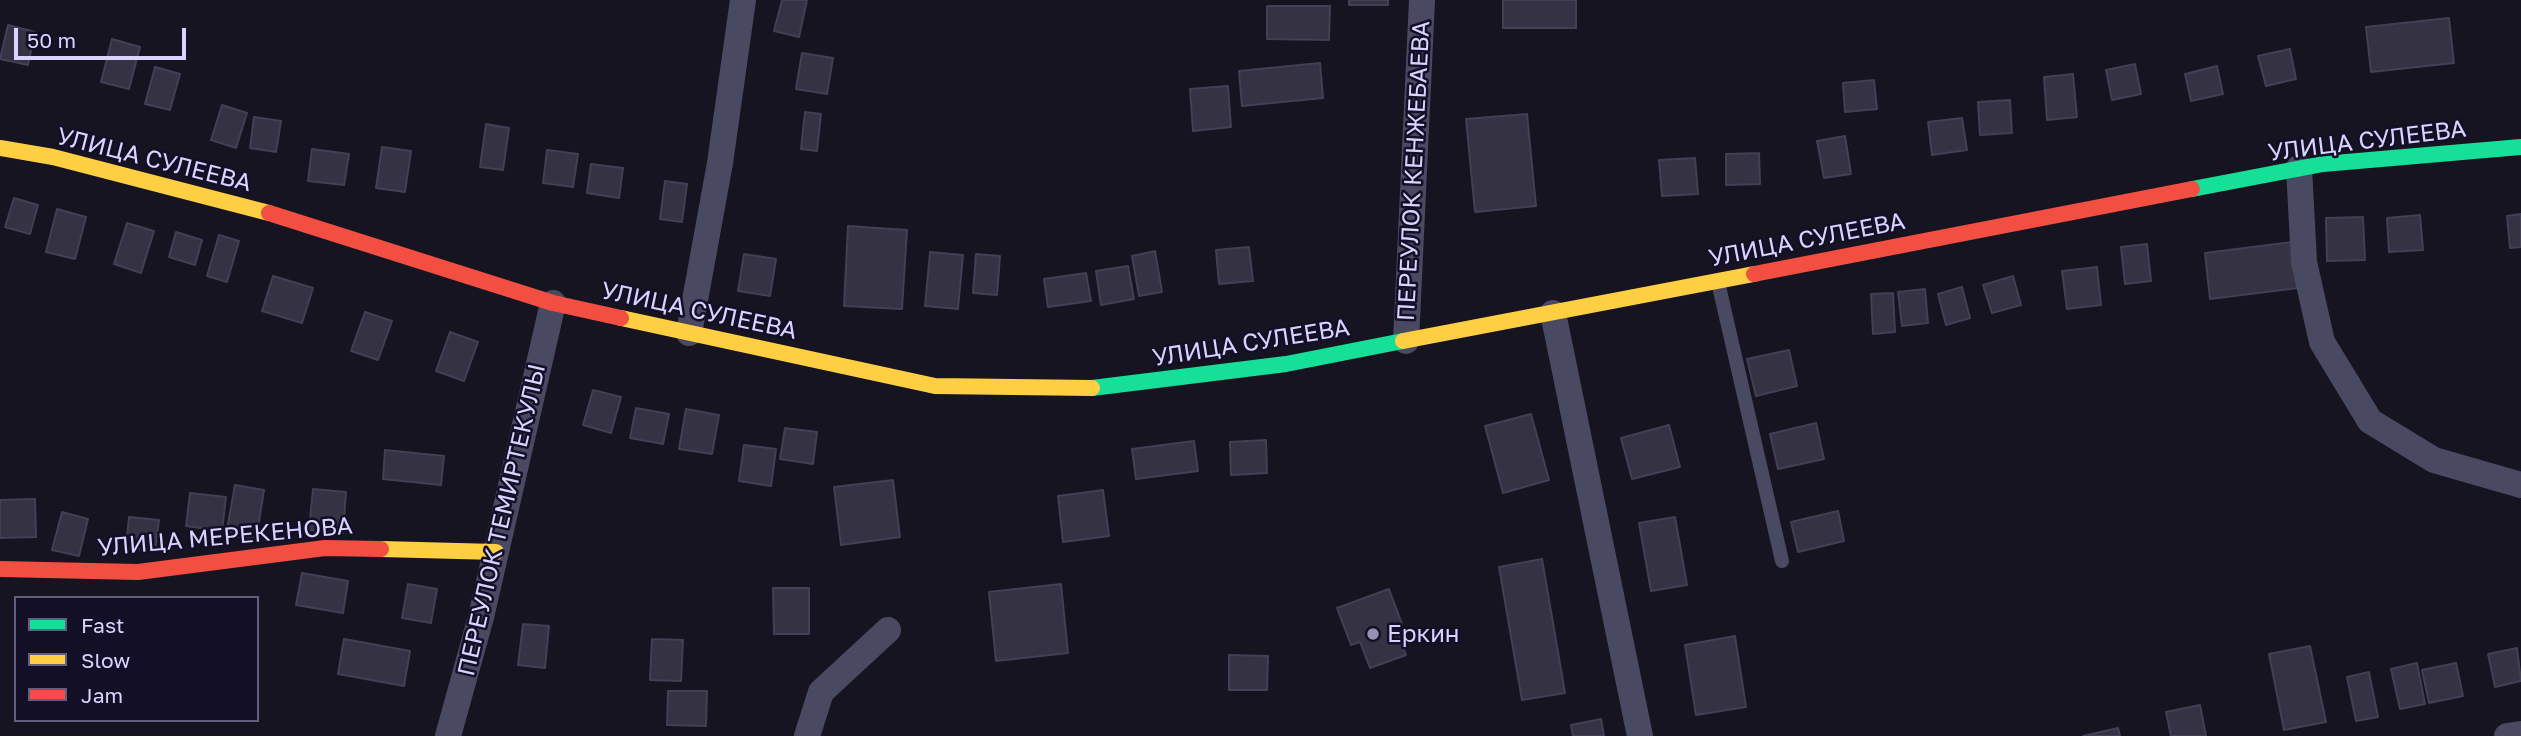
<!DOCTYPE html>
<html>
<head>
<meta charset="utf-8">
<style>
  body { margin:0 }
  #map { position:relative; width:2521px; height:736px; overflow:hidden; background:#161421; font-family:"Golos Text",sans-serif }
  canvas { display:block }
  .legend { position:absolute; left:14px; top:596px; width:245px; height:126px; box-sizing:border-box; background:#130f26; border:2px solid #625e7d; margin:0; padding:9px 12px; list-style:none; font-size:21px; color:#d9d4ff }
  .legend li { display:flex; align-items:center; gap:14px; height:35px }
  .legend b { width:35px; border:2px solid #625e7d }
  .scale { position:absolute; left:14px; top:28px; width:172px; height:32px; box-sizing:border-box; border:4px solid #d9d4ff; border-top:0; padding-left:9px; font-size:21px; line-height:24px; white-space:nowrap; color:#d9d4ff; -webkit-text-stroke:5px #130f26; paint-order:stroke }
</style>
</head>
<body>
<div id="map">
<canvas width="2521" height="736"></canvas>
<ul class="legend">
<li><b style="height:9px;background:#16e098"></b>Fast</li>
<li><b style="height:9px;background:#ffcf43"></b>Slow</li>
<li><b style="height:9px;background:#f24e42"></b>Jam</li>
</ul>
<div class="scale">50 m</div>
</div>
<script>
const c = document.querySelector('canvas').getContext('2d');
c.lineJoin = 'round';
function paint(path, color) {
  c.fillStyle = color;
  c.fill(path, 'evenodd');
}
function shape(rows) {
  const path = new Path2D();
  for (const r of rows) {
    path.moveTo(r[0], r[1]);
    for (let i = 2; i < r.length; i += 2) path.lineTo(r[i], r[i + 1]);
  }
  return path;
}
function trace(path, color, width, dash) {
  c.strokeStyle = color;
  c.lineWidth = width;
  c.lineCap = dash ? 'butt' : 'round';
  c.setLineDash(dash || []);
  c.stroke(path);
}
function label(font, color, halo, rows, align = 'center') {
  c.font = font + ' "Golos Text",sans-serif';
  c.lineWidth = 5;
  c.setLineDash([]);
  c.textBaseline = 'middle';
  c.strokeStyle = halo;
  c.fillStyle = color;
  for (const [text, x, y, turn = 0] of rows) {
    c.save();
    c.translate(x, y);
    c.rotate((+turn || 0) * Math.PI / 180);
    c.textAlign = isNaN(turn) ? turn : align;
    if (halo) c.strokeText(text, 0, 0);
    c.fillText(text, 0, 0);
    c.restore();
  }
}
const building = shape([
  [782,0,807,0,799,37,774,31,782,0],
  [1349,0,1388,0,1388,5,1349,5,1349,0],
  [1503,0,1576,0,1576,28,1503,28,1503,0],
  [1267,6,1330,6,1329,40,1267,39,1267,6],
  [2449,18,2454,63,2371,72,2366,27,2449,18],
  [8,25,35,32,28,65,0,59,8,25],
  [112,39,140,47,129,89,101,82,112,39],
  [2290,49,2296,79,2266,86,2258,56,2290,49],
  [802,53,833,58,827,94,796,89,802,53],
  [1320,63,1323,98,1242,106,1239,71,1320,63],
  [2135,64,2141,94,2112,100,2106,70,2135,64],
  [2217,66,2223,94,2191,101,2185,74,2217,66],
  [155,67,180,74,170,110,145,104,155,67],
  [2073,74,2077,117,2047,120,2044,77,2073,74],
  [1874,80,1877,109,1845,112,1843,83,1874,80],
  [1228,86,1231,127,1193,131,1190,89,1228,86],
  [2010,100,2012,133,1980,135,1978,102,2010,100],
  [222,105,247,113,236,148,211,140,222,105],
  [805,112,821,114,817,151,801,149,805,112],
  [1527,114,1536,206,1475,212,1466,119,1527,114],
  [254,117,281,121,276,152,250,148,254,117],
  [1962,118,1967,150,1932,155,1928,122,1962,118],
  [486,124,509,128,503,170,480,167,486,124],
  [1845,136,1851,174,1824,178,1817,141,1845,136],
  [382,147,411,151,405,192,376,188,382,147],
  [312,149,349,154,344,185,308,181,312,149],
  [547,150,578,154,573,187,543,183,547,150],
  [1759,153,1760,184,1726,185,1726,154,1759,153],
  [1695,158,1698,194,1662,196,1659,160,1695,158],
  [591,164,623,168,619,198,587,193,591,164],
  [665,181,687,184,682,222,660,219,665,181],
  [14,198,38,205,30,234,5,227,14,198],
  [57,209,86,217,75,259,46,252,57,209],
  [2521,214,2521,247,2510,248,2507,216,2521,214],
  [2420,215,2423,250,2389,252,2387,218,2420,215],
  [2363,217,2365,260,2327,261,2326,218,2363,217],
  [127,223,154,231,141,273,114,264,127,223],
  [848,226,907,230,902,309,844,306,848,226],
  [176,232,202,240,195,265,169,257,176,232],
  [219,235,239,241,227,282,207,276,219,235],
  [2292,242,2298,288,2210,299,2205,253,2292,242],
  [2147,244,2151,281,2125,284,2121,247,2147,244],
  [1249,247,1253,281,1219,284,1216,250,1249,247],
  [1155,251,1162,292,1139,296,1132,256,1155,251],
  [930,252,963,255,958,309,925,306,930,252],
  [744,254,776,259,770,296,738,291,744,254],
  [976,254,1000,256,997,295,973,293,976,254],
  [1128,266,1134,299,1101,305,1096,271,1128,266],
  [2097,267,2101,305,2067,309,2062,271,2097,267],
  [1086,273,1091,301,1048,307,1044,279,1086,273],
  [273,276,313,288,302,323,262,311,273,276],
  [2013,276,2021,305,1992,313,1983,285,2013,276],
  [1962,287,1970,318,1946,325,1938,294,1962,287],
  [1925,289,1928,323,1902,326,1898,292,1925,289],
  [1893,293,1895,332,1873,334,1871,294,1893,293],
  [365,312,392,321,378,360,351,351,365,312],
  [450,332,478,342,464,381,436,371,450,332],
  [1789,350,1797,386,1756,396,1747,359,1789,350],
  [593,390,621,397,611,433,583,425,593,390],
  [636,408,669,414,663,444,630,438,636,408],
  [686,409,719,415,712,454,679,449,686,409],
  [1531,414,1549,480,1503,493,1485,426,1531,414],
  [1816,423,1824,459,1778,469,1770,434,1816,423],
  [1669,425,1680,467,1632,479,1621,438,1669,425],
  [785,428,817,432,813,464,780,459,785,428],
  [1266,440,1267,473,1231,475,1230,442,1266,440],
  [1194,441,1198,471,1136,479,1132,449,1194,441],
  [744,445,776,449,771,486,739,481,744,445],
  [385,450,444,456,441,485,383,479,385,450],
  [893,480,900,537,841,545,834,487,893,480],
  [235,485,264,490,256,540,226,535,235,485],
  [313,489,346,492,343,533,309,530,313,489],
  [1103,490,1109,536,1063,542,1058,496,1103,490],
  [190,493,226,497,222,531,186,526,190,493],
  [35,499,36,537,0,538,0,500,35,499],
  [1838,511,1844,541,1798,552,1791,522,1838,511],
  [62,512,88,519,79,556,52,550,62,512],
  [129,517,159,520,155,551,126,547,129,517],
  [1675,517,1687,585,1651,591,1639,523,1675,517],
  [1542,559,1565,693,1522,700,1499,567,1542,559],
  [302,573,348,581,343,613,296,605,302,573],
  [408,584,437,589,431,623,402,618,408,584],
  [1061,584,1068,653,996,661,989,592,1061,584],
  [773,588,809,588,809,634,774,634,773,588],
  [1389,589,1402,624,1395,626,1406,655,1370,668,1360,642,1351,645,1337,608,1389,589],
  [523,624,549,626,545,668,518,665,523,624],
  [1735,636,1746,707,1696,715,1685,645,1735,636],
  [344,639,410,651,404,686,338,674,344,639],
  [652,639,683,640,681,681,650,680,652,639],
  [2310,646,2326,722,2284,730,2269,654,2310,646],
  [2517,648,2521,681,2495,687,2488,654,2517,648],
  [1229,655,1268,656,1267,690,1229,690,1229,655],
  [2417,663,2425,704,2400,709,2391,669,2417,663],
  [2456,663,2463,696,2429,703,2422,670,2456,663],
  [2369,672,2378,717,2356,721,2347,677,2369,672],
  [668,691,707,691,706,726,667,725,668,691],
  [2200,705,2206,736,2171,736,2166,712,2200,705],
  [1601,719,1604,736,1573,736,1571,725,1601,719],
  [2118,728,2120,736,2083,736,2118,728]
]);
paint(building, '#343243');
trace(building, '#433f54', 2);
trace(shape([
  [1718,282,1782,561]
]), '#4a4962', 14);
trace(shape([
  [2299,168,2304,262,2322,342,2370,421,2434,460,2521,485],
  [1553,313,1640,736],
  [689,333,720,163,743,0],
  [1406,341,1422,0],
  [448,736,481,617,553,303],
  [807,736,821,692,888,630],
  [2507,736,2521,734]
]), '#4a4962', 26);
trace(shape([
  [2192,189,2323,164,2521,147],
  [1092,388,1286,364,1403,341]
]), '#16e098', 16);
trace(shape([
  [0,148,53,157,269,213],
  [621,318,935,386,1092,388],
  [1403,341,1754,274],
  [381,549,496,552]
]), '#ffcf43', 16);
trace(shape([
  [269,213,553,303,621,318],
  [1754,274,2192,189],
  [0,569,138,572,325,548,381,549]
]), '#f24e42', 16);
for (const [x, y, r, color] of [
  [1373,634,7,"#9591b1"]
]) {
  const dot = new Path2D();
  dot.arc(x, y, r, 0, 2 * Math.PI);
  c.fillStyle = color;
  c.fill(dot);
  trace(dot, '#130f26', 2.5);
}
label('24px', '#d9d4ff', '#130f26', [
  ["УЛИЦА СУЛЕЕВА",2367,141,-7],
  ["УЛИЦА СУЛЕЕВА",154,160,14],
  ["ПЕРЕУЛОК КЕНЖЕБАЕВА",1414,171,-87],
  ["УЛИЦА СУЛЕЕВА",1807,240,-11],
  ["УЛИЦА СУЛЕЕВА",699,311,12],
  ["УЛИЦА СУЛЕЕВА",1251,343,-9],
  ["ПЕРЕУЛОК ТЕМИРТЕКУЛЫ",502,520,-77],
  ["УЛИЦА МЕРЕКЕНОВА",225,537,-5]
]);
label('24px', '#d9d4ff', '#130f26', [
  ["Еркин",1387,634]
], 'left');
</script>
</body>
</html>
